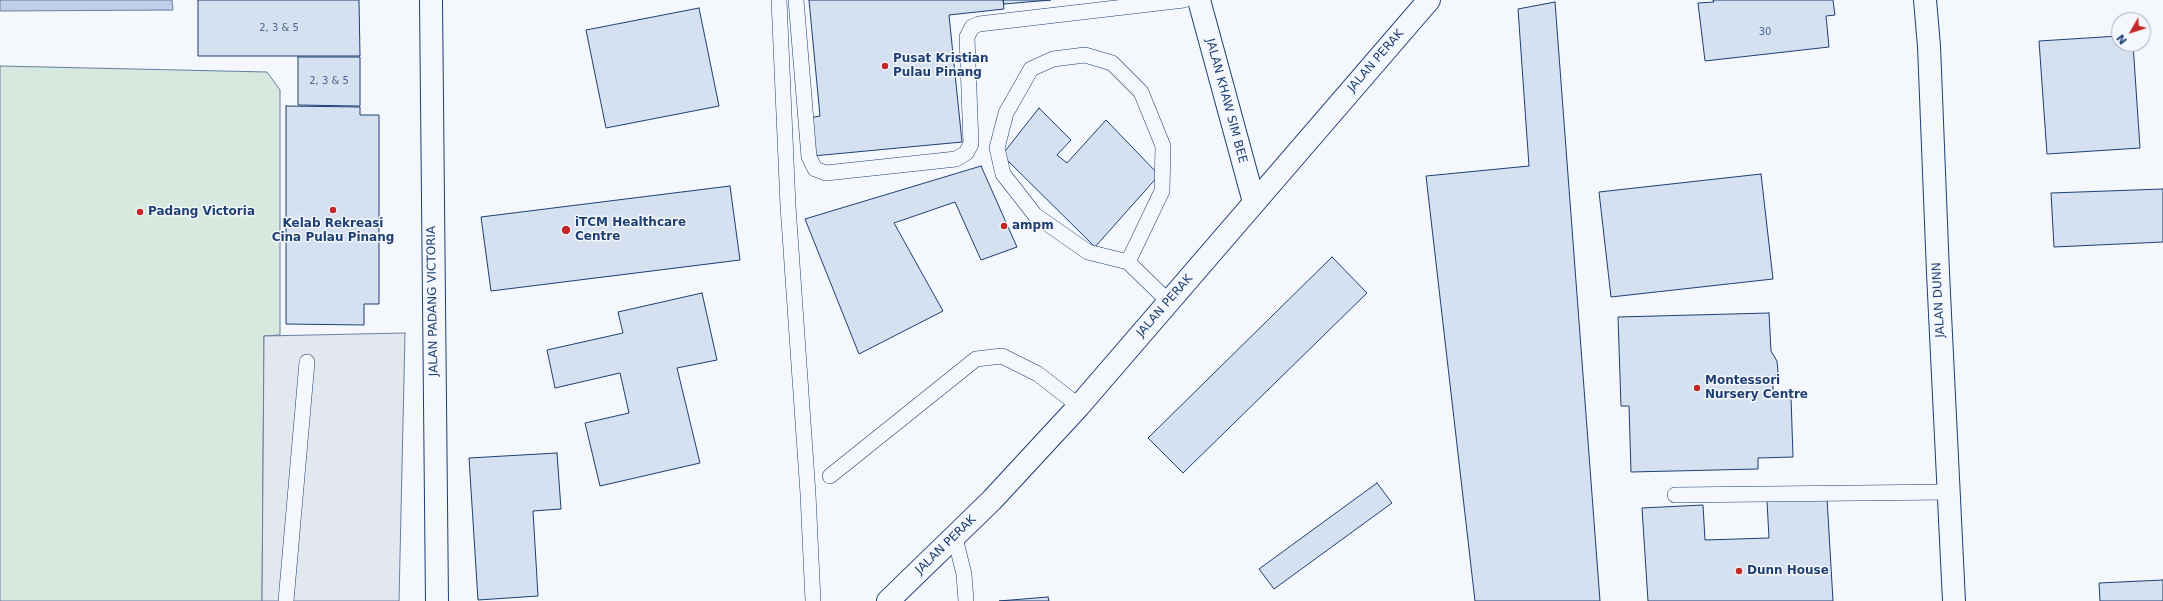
<!DOCTYPE html>
<html>
<head>
<meta charset="utf-8">
<style>
  body { margin:0 }
  #map { position:relative; width:2163px; height:601px; overflow:hidden; background:#f4f7fb; font-family:"DejaVu Sans",sans-serif }
  canvas { display:block }
  .north { position:absolute; left:2111px; top:12px; width:40px; height:40px; box-sizing:border-box; background:#f4f7fb; border:1px solid #9eadc5; border-radius:50%; rotate:231deg; font-size:11px; font-weight:700; line-height:16px; text-align:center; color:#1d3f73 }
  .north::after { content:''; display:block; margin:auto; width:14px; height:18px; background:#c62828; clip-path:polygon(50% 0,100% 100%,50% 72%,0 100%) }
</style>
</head>
<body>
<div id="map">
<canvas width="2163" height="601"></canvas>
<div class="north">N</div>
</div>
<script>
const c = document.querySelector('canvas').getContext('2d');
c.lineJoin = 'round';
function paint(path, color) {
  c.fillStyle = color;
  c.fill(path, 'evenodd');
}
function shape(rows) {
  const path = new Path2D();
  for (const r of rows) {
    path.moveTo(r[0], r[1]);
    for (let i = 2; i < r.length; i += 2) path.lineTo(r[i], r[i + 1]);
  }
  return path;
}
function trace(path, color, width, dash) {
  c.strokeStyle = color;
  c.lineWidth = width;
  c.lineCap = dash ? 'butt' : 'round';
  c.setLineDash(dash || []);
  c.stroke(path);
}
function label(font, color, halo, rows, align = 'center') {
  c.font = font + ' "DejaVu Sans",sans-serif';
  c.lineWidth = 3;
  c.setLineDash([]);
  c.textBaseline = 'middle';
  c.strokeStyle = halo;
  c.fillStyle = color;
  for (const [text, x, y, turn = 0] of rows) {
    c.save();
    c.translate(x, y);
    c.rotate((+turn || 0) * Math.PI / 180);
    c.textAlign = isNaN(turn) ? turn : align;
    if (halo) c.strokeText(text, 0, 0);
    c.fillText(text, 0, 0);
    c.restore();
  }
}
const green = shape([
  [0,66,267,72,280,90,280,335,264,336,262,601,0,601,0,66]
]);
paint(green, '#d7e8df');
trace(green, '#687fa3', 1);
const parking = shape([
  [405,333,399,601,262,601,264,336,405,333]
]);
paint(parking, '#e3e8f0');
trace(parking, '#687fa3', 1);
const water = shape([
  [0,0,172,0,173,10,0,11,0,0]
]);
paint(water, '#bed0e5');
trace(water, '#687fa3', 1);
const building = shape([
  [198,0,359,0,360,56,198,56,198,0],
  [809,0,1003,0,1004,9,949,15,962,142,813,156,809,118,820,116,809,0],
  [1003,0,1051,0,1004,4,1003,0],
  [1713,0,1833,0,1835,15,1826,16,1829,47,1705,61,1698,3,1714,2,1713,0],
  [1555,2,1600,601,1475,601,1426,176,1529,166,1518,9,1555,2],
  [699,8,719,106,606,128,586,30,699,8],
  [2119,36,2119,44,2133,44,2140,148,2047,154,2039,41,2119,36],
  [298,57,360,57,360,106,298,105,298,57],
  [286,106,360,107,360,115,379,115,379,304,364,304,364,325,286,324,286,106],
  [1039,108,1071,140,1057,155,1067,163,1106,120,1159,175,1095,247,1002,155,1039,108],
  [981,166,1017,247,981,260,955,202,894,223,943,311,859,354,805,219,981,166],
  [1761,174,1773,279,1611,297,1599,192,1761,174],
  [730,186,740,260,491,291,481,217,730,186],
  [2163,189,2163,242,2054,247,2051,193,2163,189],
  [1332,257,1367,293,1183,473,1148,438,1332,257],
  [702,293,717,360,677,368,700,463,600,486,585,423,629,413,620,373,555,388,547,350,623,333,618,312,702,293],
  [1769,313,1771,351,1777,361,1778,372,1773,379,1773,397,1791,397,1793,457,1758,458,1758,469,1631,472,1629,406,1621,406,1618,317,1769,313],
  [557,453,561,509,533,511,538,596,478,600,469,458,557,453],
  [1377,483,1392,503,1274,589,1259,569,1377,483],
  [1827,498,1833,601,1648,601,1642,508,1703,505,1705,540,1769,538,1767,501,1827,498],
  [2163,580,2163,601,2100,601,2099,583,2163,580],
  [1048,597,1049,601,999,601,1048,597]
]);
paint(building, '#d5e0f0');
trace(building, '#1d3f73', 1);
const lane = shape([
  [779,0,788,206,808,494,813,601],
  [796,0,809,157,815,169,826,173,956,159,966,153,971,144,967,37,972,27,979,24,1184,0],
  [1128,262,1162,191,1163,146,1141,92,1112,63,1085,55,1053,59,1031,69,1006,113,997,148,1003,174,1035,215,1088,252,1128,262,1169,302],
  [830,476,976,359,1002,356,1038,374,1079,406],
  [1675,495,1949,492],
  [955,538,964,574,966,601],
  [286,601,307,362]
]);
const street = shape([
  [431,0,437,601],
  [1199,0,1254,202],
  [1925,0,1929,46,1938,273,1954,601]
]);
const secondary = shape([
  [888,601,992,500,1079,406,1429,0]
]);
trace(lane, '#1d3f73', 16);
trace(street, '#1d3f73', 24);
trace(secondary, '#1d3f73', 24);
trace(lane, '#f4f7fb', 15);
trace(street, '#f4f7fb', 22);
trace(secondary, '#f4f7fb', 22);
for (const [x, y, r, color] of [
  [885,66,4,"#c62828"],
  [333,210,4,"#c62828"],
  [140,212,4,"#c62828"],
  [1004,226,4,"#c62828"],
  [566,230,5,"#c62828"],
  [1697,388,4,"#c62828"],
  [1739,571,4,"#c62828"]
]) {
  const dot = new Path2D();
  dot.arc(x, y, r, 0, 2 * Math.PI);
  c.fillStyle = color;
  c.fill(dot);
  trace(dot, '#f4f7fb', 1.5);
}
label('10px', '#4b6792', null, [
  ["2, 3 & 5",279,28],
  ["30",1765,32],
  ["2, 3 & 5",329,81]
]);
label('bold 12px', '#1d3f73', '#f4f7fb', [
  ["Pusat Kristian",893,59],
  ["Pulau Pinang",893,73],
  ["Padang Victoria",148,212],
  ["iTCM Healthcare",575,223],
  ["Centre",575,237],
  ["Kelab Rekreasi",333,224,"center"],
  ["Cina Pulau Pinang",333,238,"center"],
  ["ampm",1012,226],
  ["Montessori",1705,381],
  ["Nursery Centre",1705,395],
  ["Dunn House",1747,571]
], 'left');
label('12px', '#1d3f73', '#f4f7fb', [
  ["JALAN PERAK",1376,61,-49],
  ["JALAN KHAW SIM BEE",1226,101,75],
  ["JALAN DUNN",1939,300,-93],
  ["JALAN PADANG VICTORIA",433,301,-91],
  ["JALAN PERAK",1165,306,-49],
  ["JALAN PERAK",946,545,-44]
]);
</script>
</body>
</html>
